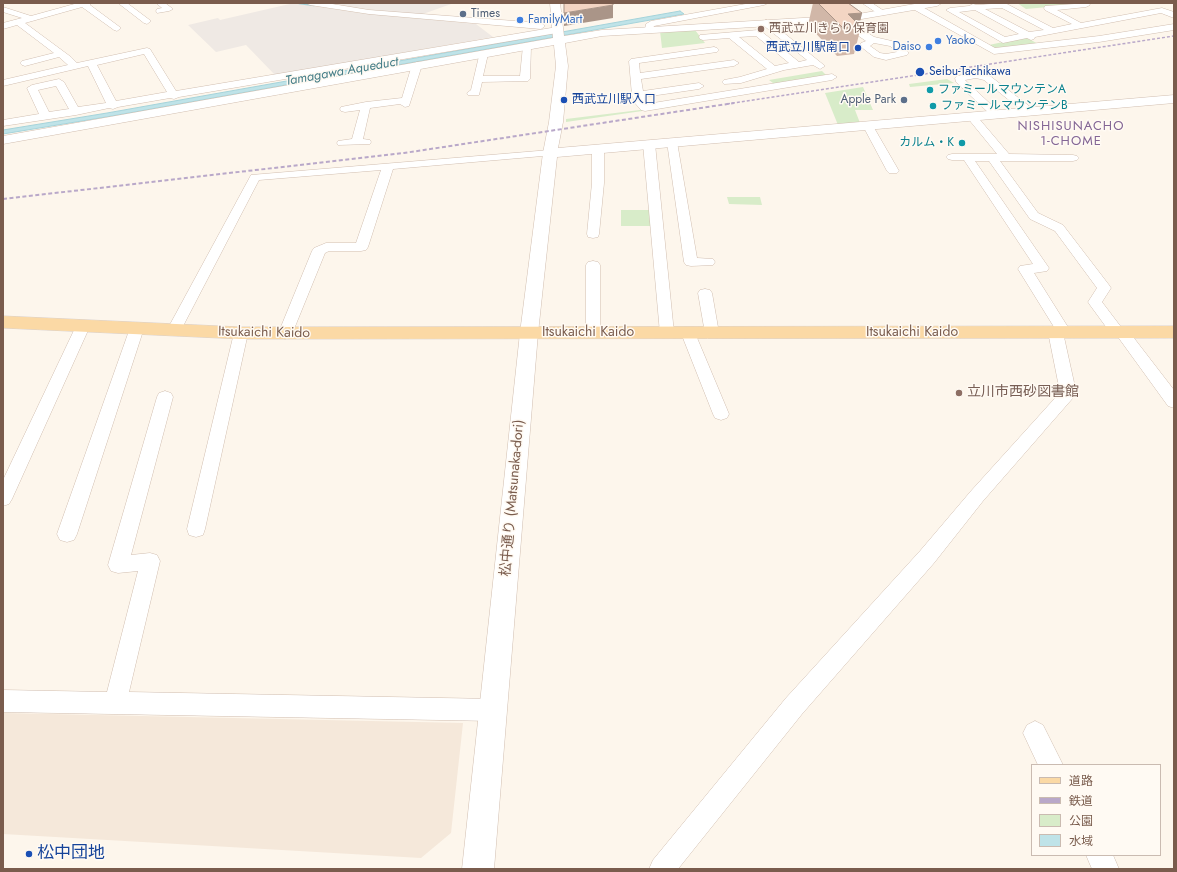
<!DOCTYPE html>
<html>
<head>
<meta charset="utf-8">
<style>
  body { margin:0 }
  #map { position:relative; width:1177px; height:872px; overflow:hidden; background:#fdf6ec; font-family:Jost,"Noto Sans JP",sans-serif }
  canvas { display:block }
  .frame { position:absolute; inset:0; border:4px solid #7a5c4d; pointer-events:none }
  .legend { position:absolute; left:1031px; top:764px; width:130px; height:92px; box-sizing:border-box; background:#fffaf3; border:1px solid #cabbb1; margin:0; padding:5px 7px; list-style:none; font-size:12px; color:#7a5c4d }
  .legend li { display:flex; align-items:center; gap:8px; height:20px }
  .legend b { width:20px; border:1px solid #cabbb1 }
</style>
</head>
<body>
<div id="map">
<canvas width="1177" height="872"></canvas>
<div class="frame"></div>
<ul class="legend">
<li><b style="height:5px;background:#fbd9a5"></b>道路</li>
<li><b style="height:5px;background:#b9a8c9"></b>鉄道</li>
<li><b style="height:11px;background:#d8ecc9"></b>公園</li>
<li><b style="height:11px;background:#bfe3e8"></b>水域</li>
</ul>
</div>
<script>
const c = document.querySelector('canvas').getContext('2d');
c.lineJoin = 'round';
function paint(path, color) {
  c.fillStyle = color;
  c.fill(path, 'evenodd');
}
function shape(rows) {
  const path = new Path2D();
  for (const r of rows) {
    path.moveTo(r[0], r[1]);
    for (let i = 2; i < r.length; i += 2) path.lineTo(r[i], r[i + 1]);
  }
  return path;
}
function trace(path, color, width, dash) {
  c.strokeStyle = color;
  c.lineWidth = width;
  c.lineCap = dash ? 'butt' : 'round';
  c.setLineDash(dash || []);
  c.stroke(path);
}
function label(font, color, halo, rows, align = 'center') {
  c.font = font + ' Jost,"Noto Sans JP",sans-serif';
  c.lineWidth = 3;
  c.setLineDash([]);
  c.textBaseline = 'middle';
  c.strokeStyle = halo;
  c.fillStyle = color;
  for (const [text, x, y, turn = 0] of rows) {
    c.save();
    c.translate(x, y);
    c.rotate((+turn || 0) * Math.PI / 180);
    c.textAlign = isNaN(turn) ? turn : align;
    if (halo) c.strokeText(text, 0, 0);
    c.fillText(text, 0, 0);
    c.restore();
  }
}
paint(shape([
  [4,713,463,723,451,833,421,858,3,834,3,716]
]), '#f5e8da');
paint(shape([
  [294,3,360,13,476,24,493,37,275,75,246,45,216,52,188,25,218,18,220,20],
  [344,3,454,3,420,15,335,6]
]), '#efe9e4');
paint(shape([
  [1017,3,1080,3,1081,4,1026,9],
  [695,30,705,43,662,48,660,31],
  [1026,37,1038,44,995,49,989,45],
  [822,71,826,75,777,83,773,83,769,80],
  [947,79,954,83,910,87,909,84],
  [863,87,873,110,855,110,860,123,838,125,825,93],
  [676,103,677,106,566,122,566,119,648,109],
  [727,197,760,197,762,205,729,204],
  [621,210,650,210,651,226,621,226]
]), '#d8ecc9');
const water = shape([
  [680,11,684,14,112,116,3,134,3,130,107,113,680,11]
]);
paint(water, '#bfe3e8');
trace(water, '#a5d3da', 1);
trace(shape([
  [299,3,314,5]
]), '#a5d3da', 2.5);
const minor = shape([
  [78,3,91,3,90,5,121,28,117,31,114,30,82,7,25,23,71,57,77,63,147,48,150,49,176,91,557,27,561,30,557,33,179,97,174,99,170,98,118,107,113,109,109,108,76,115,3,126,3,120,39,114,27,88,32,85,59,79,64,82,78,107,106,103,88,66,3,86,3,80,68,65,59,57,25,66,22,65,20,63,22,61,54,53,17,25,3,29,3,23,22,18,3,12,3,7,31,16,78,3],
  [144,54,167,92,116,101,97,65,144,54],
  [56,86,69,109,49,112,38,90,56,86],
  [118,3,127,3,151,21,147,24,144,23,118,3],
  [156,3,165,3,173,9,169,11,157,13,156,11,157,9,162,8,156,3],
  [306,3,326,3,369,10,541,23,545,26,541,29,369,14,310,5,306,3],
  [751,3,768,3,764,5,654,26,652,31,649,32,645,29,646,24,651,21,751,3],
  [862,3,872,3,887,13,883,15,880,15,862,3],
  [1005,3,1053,28,1072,24,1045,10,1044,8,1045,6,1089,3,1090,5,1086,7,1057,10,1081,23,1162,8,1174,12,1174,18,1161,13,1035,37,1034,39,1031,40,1027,38,1003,43,946,10,950,8,969,6,973,4,977,5,1005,3],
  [1002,8,1044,30,1029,32,985,9,1002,8],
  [975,10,1019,34,1005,37,959,12,975,10],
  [913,5,919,5,995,48,1099,36,1174,24,1174,30,1099,42,994,54,913,9,913,5],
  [766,20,769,21,825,66,820,69,813,65,784,70,741,83,724,84,722,82,724,80,740,77,767,69,729,38,703,40,700,39,699,37,700,35,758,30,761,31,799,62,807,60,763,25,762,23,763,21,766,20],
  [756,36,789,63,775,66,739,37,756,36],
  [870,36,896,42,909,53,907,55,886,60,874,57,860,46,861,43,866,41,867,37,870,36],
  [874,43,890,46,897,52,886,54,880,53,870,46,874,43],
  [527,43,531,46,530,79,528,81,482,82,479,95,468,95,467,93,471,90,480,52,486,52,488,54,483,76,520,76,523,46,527,43],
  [714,47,717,48,719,50,717,52,639,63,640,73,734,60,739,63,734,66,641,79,643,91,699,83,704,86,699,89,644,97,644,100,647,104,832,74,837,77,832,80,645,111,641,110,635,103,632,95,629,61,631,59,714,47],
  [417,62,422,65,409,106,405,107,400,104,370,108,363,139,370,140,371,142,370,144,338,145,337,143,338,141,352,139,360,110,345,112,341,111,340,109,341,107,366,102,402,98,412,65,417,62],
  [976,72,990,76,1033,109,1034,111,1033,113,1025,113,984,80,976,78,965,80,1001,114,1000,116,992,116,956,82,955,78,957,76,976,72],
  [971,113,975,114,1009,154,1073,155,1077,156,1079,158,1077,160,1073,161,1000,161,1038,213,1063,225,1109,285,1111,288,1102,302,1121,327,1127,329,1174,390,1174,408,1168,406,1118,337,1112,335,1090,305,1088,302,1097,288,1055,231,1030,219,989,161,975,161,1049,268,1047,271,1034,273,1071,332,1069,335,1064,337,1075,387,1072,399,983,501,934,563,802,714,678,869,649,869,653,860,786,698,920,551,971,491,1056,397,1059,387,1048,332,1050,329,1054,327,1018,269,1020,266,1033,264,964,160,952,160,948,159,946,157,948,155,952,154,997,154,966,116,971,113],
  [868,123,873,126,899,171,897,173,889,173,887,171,863,126,868,123],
  [672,139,677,142,697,258,713,259,715,262,713,265,691,266,686,265,684,262,667,142,672,139],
  [649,141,655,144,674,333,672,336,667,338,662,336,660,333,643,144,649,141],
  [598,146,604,149,604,183,599,234,598,237,593,238,588,237,587,234,592,183,592,149,598,146],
  [550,150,556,153,554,155,393,169,368,247,366,250,361,251,329,251,325,253,292,334,290,337,285,339,280,337,278,334,312,251,314,248,326,243,356,243,381,170,259,180,181,330,179,333,174,335,169,333,167,330,251,175,550,150],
  [593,261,598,262,600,265,600,333,598,336,593,338,588,336,586,333,586,265,588,262,593,261],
  [705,289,710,290,712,293,719,333,717,336,712,338,707,336,705,333,698,293,700,290,705,289],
  [83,321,88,323,90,326,12,499,9,504,3,506,3,480,76,326,78,323,83,321],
  [137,323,142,325,144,328,77,534,74,540,67,542,60,540,57,534,130,328,132,325,137,323],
  [241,328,246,330,248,333,205,529,203,535,196,537,189,535,187,529,234,333,236,330,241,328],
  [688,328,693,330,695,333,729,414,727,418,721,420,715,418,713,414,681,333,683,330,688,328],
  [165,391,171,393,173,397,131,555,150,553,157,555,160,561,129,692,494,699,502,702,505,710,502,718,494,721,3,712,3,690,107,692,138,571,118,573,111,571,108,565,157,397,159,393,165,391],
  [1035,721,1043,725,1063,765,1038,765,1023,733,1027,725,1035,721],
  [1086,855,1113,855,1119,869,1092,869,1086,855]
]);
const tertiary = shape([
  [550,3,560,3,564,36,602,30,853,15,920,3,942,3,937,6,850,21,874,37,875,39,874,41,870,42,866,41,838,22,602,36,565,43,568,66,563,122,558,148,1174,95,1174,103,557,157,538,333,494,869,462,869,520,333,543,153,549,122,556,66,554,45,3,144,3,136,553,38,550,3]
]);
const primary = shape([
  [3,316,241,327,1174,326,1174,338,241,339,3,328,3,316]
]);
trace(minor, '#d1beb0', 1);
trace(tertiary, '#d1beb0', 1);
trace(primary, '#dad1cd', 1);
paint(minor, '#fff');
paint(tertiary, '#fff');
paint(primary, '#fbd9a5');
trace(shape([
  [727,104,1174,36]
]), '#b9a8c9', 1.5, [3, 2]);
trace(shape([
  [3,199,404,153,734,103]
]), '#b9a8c9', 2, [4, 2.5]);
paint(shape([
  [813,3,848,3,862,13,859,25,861,27,854,54,837,56,808,25],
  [875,3,897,3,877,4]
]), '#d1b7a8');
paint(shape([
  [613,5,613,18,564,26,564,13],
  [862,13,859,27,848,14]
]), '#aa9588');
const building = shape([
  [564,3,613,3,613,5,564,13,564,3],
  [818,3,848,3,862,13,848,14,861,27,843,28,818,3]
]);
paint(building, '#f3d5c3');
trace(building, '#aa9588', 1);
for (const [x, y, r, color] of [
  [463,14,4,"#5c6f8a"],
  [520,20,4,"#3f7fe0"],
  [761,29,4,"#8d6e63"],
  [938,41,4,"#3f7fe0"],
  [929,47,4,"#3f7fe0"],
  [858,48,4,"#1a4fb4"],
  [920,72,5,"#1a4fb4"],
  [930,90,4,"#0f9aa8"],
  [564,100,4,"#1a4fb4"],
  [904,100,4,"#5c6f8a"],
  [933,106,4,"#0f9aa8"],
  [962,143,4,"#0f9aa8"],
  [959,393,4,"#8d6e63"],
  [29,854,4,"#1a4fb4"]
]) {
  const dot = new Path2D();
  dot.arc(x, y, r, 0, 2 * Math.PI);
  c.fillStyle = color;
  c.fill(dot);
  trace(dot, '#fffaf3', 1.5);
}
label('12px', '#4e5e75', '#fffaf3', [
  ["Times",471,14],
  ["Apple Park",896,100,"right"]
], 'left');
label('12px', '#366cbe', '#fffaf3', [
  ["FamilyMart",528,20],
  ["Yaoko",946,41],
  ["Daiso",921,47,"right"]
], 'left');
label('12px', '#785e54', '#fffaf3', [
  ["西武立川きらり保育園",769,29]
], 'left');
label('12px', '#164399', '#fffaf3', [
  ["西武立川駅南口",850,48,"right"],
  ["Seibu-Tachikawa",929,72],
  ["西武立川駅入口",572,100]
], 'left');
label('12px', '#0d838f', '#fffaf3', [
  ["ファミールマウンテンA",938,90],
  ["ファミールマウンテンB",941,106],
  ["カルム・K",954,143,"right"]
], 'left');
label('italic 13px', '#437c86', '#fffaf3', [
  ["Tamagawa Aqueduct",342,72,-10]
]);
c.letterSpacing = '1px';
label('13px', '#846695', '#fffaf3', [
  ["NISHISUNACHO",1071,127],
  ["1-CHOME",1071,142]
]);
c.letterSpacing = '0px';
label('14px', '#7a5c4d', '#fffaf3', [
  ["Itsukaichi Kaido",264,333,1],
  ["Itsukaichi Kaido",588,333],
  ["Itsukaichi Kaido",912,333],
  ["松中通り (Matsunaka-dori)",513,498,-85]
]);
label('14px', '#785e54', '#fffaf3', [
  ["立川市西砂図書館",967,393]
], 'left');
label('17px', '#164399', '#fffaf3', [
  ["松中団地",37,854]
], 'left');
</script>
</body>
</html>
